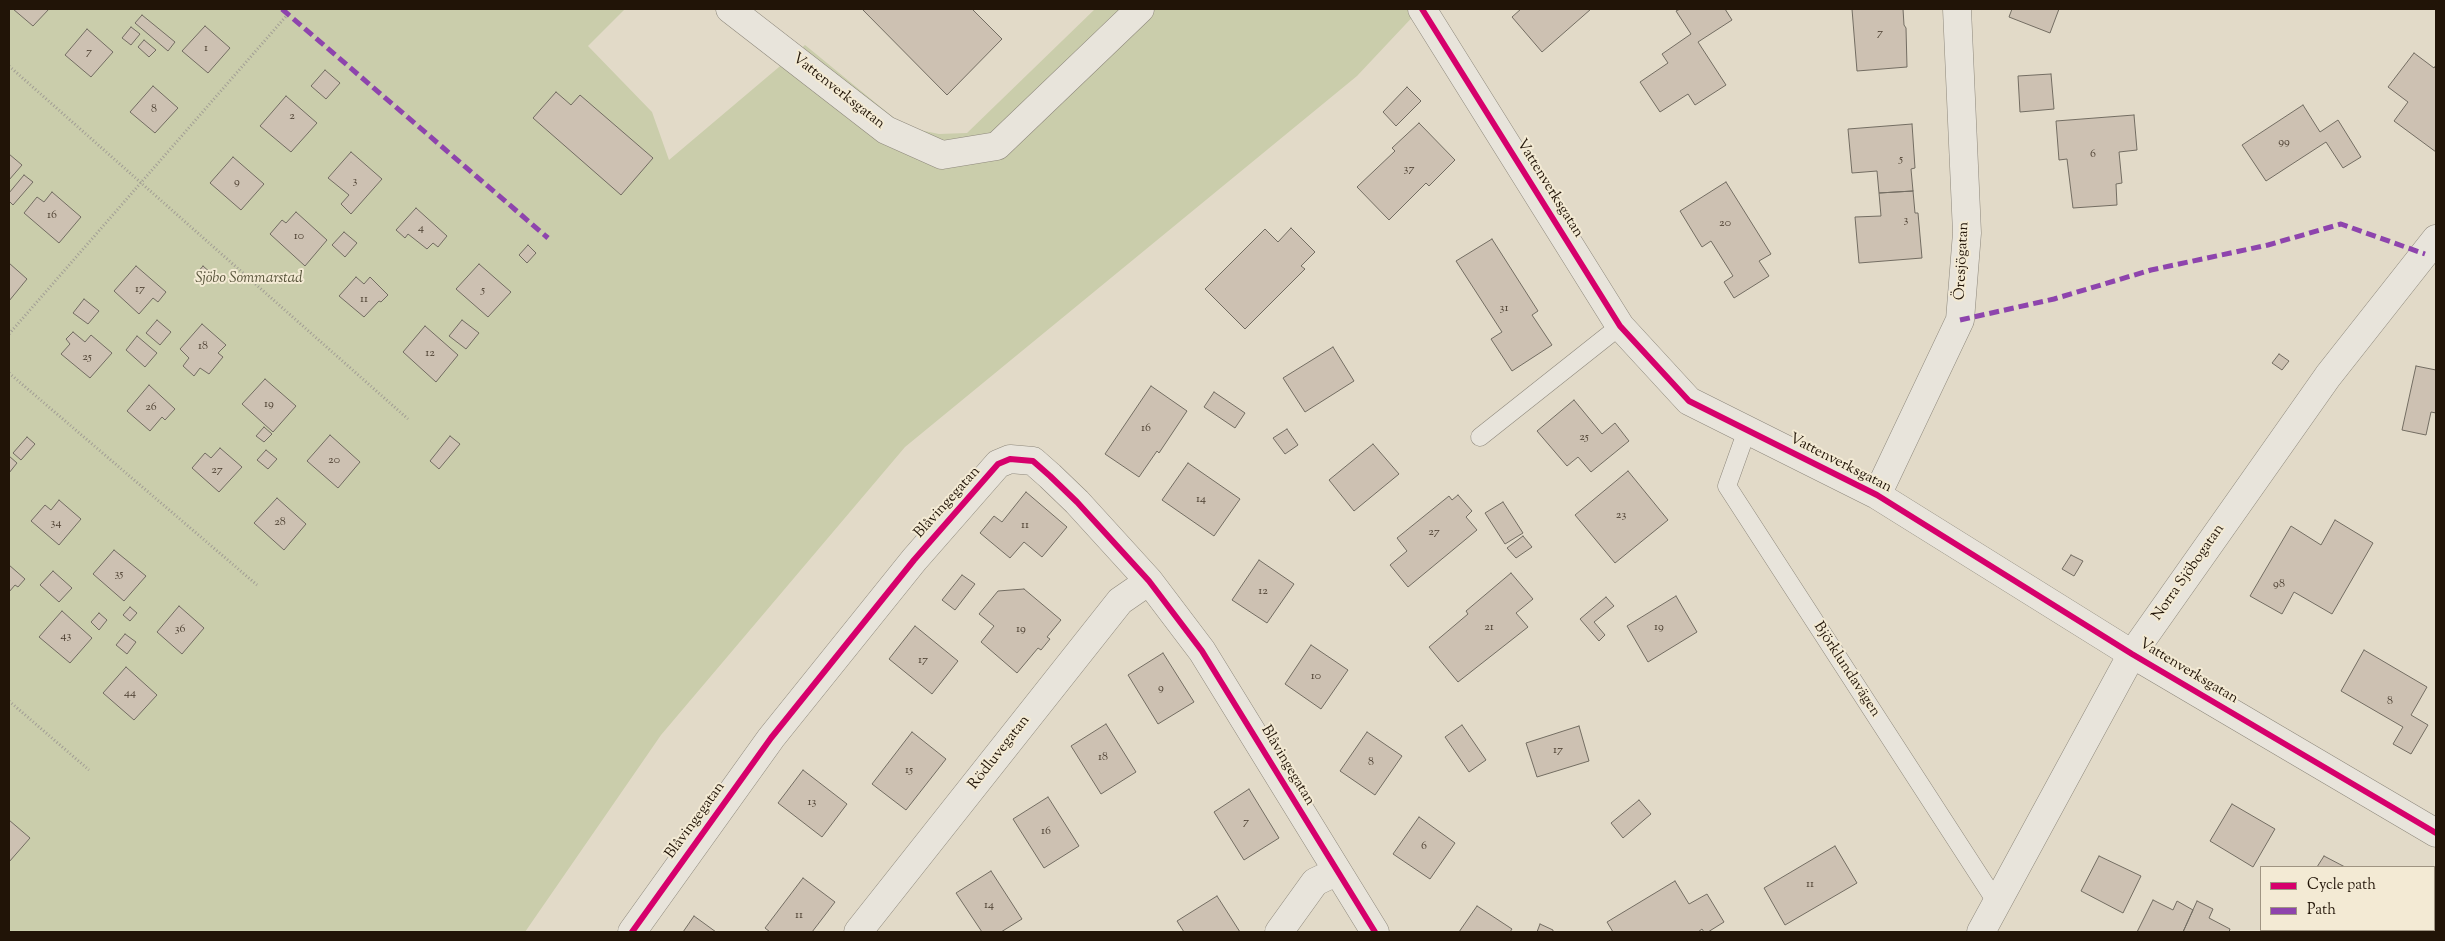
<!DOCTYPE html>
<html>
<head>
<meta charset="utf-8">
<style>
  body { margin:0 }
  #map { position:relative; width:2445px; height:941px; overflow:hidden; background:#e2dac8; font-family:"Sorts Mill Goudy",serif }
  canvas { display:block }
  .frame { position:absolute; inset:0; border:10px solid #211407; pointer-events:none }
  .legend { position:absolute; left:2260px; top:866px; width:175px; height:65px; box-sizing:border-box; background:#f3ead4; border:1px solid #9f9482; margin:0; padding:6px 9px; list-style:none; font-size:15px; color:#211407 }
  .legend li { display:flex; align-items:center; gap:10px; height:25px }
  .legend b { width:25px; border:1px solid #9f9482 }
</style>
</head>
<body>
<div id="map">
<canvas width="2445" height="941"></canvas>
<div class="frame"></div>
<ul class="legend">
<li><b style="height:6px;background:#d6006c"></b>Cycle path</li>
<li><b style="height:6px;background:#8e44ad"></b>Path</li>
</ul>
</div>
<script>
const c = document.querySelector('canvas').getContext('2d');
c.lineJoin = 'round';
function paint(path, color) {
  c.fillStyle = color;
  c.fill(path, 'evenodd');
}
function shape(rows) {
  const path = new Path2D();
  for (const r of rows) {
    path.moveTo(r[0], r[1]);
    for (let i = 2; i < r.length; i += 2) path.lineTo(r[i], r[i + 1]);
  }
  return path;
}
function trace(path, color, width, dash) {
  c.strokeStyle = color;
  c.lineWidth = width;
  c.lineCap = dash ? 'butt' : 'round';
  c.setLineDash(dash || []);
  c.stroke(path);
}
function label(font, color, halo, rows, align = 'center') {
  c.font = font + ' "Sorts Mill Goudy",serif';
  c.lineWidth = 4;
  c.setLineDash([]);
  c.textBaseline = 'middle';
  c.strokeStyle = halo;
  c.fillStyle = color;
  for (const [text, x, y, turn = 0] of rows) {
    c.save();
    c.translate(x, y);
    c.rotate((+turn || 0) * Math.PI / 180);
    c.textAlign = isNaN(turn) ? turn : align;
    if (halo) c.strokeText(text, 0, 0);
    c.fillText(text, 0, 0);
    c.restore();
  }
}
paint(shape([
  [9,9,625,9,588,46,652,112,669,160,805,45,905,127,939,134,967,133,1095,9,1420,9,1357,76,905,447,661,735,525,932,9,932]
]), '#cacdab');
const building = shape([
  [13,9,49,9,33,26,13,9],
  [862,9,972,9,1002,39,947,95,862,9],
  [1521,9,1591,9,1542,52,1512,17,1521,9],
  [1680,9,1725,9,1732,20,1698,42,1726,85,1695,105,1688,94,1660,112,1640,82,1668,63,1662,54,1691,34,1676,11,1680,9],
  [1852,9,1903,9,1904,25,1906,28,1907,67,1857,71,1852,9],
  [2012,9,2059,9,2050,33,2009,17,2012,9],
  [142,15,175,42,168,51,135,23,142,15],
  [205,26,230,48,208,73,182,51,205,26],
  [131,27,140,34,131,45,122,38,131,27],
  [87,29,113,52,91,77,65,55,87,29],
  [144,40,156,50,149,57,138,47,144,40],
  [2414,53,2434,68,2436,65,2436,152,2394,121,2408,102,2388,87,2414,53],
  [325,70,340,83,326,99,311,86,325,70],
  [2051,74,2054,109,2020,112,2018,76,2051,74],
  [153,86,178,108,155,133,130,112,153,86],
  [1407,87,1421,101,1396,126,1383,112,1407,87],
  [556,92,571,105,580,95,653,158,621,195,533,118,556,92],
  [286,96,317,123,291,152,260,126,286,96],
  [2303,105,2320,132,2338,120,2361,157,2343,168,2326,142,2266,181,2242,145,2303,105],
  [2134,115,2137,150,2119,152,2122,183,2116,184,2117,205,2073,208,2067,159,2059,160,2056,121,2134,115],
  [1419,123,1455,160,1429,186,1426,183,1389,220,1357,187,1395,151,1392,148,1419,123],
  [1912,124,1915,168,1911,169,1913,191,1879,193,1877,171,1852,173,1848,129,1912,124],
  [351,152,382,179,351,214,341,204,349,195,328,178,351,152],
  [9,154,22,165,9,180,9,154],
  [233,157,264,184,241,210,210,183,233,157],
  [24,175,33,182,13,205,9,201,9,193,24,175],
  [1726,182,1771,254,1759,261,1769,276,1734,298,1724,282,1733,276,1711,241,1702,247,1680,211,1726,182],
  [1913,191,1915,213,1918,213,1922,258,1859,263,1855,217,1881,216,1879,193,1913,191],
  [52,192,81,217,59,243,24,213,37,197,44,202,52,192],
  [416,208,447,236,438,247,433,243,427,249,408,234,405,238,396,230,416,208],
  [296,212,327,240,305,266,270,234,282,220,286,223,296,212],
  [1291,228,1315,252,1301,266,1305,269,1245,329,1205,289,1265,229,1278,242,1291,228],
  [344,232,357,243,345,257,332,245,344,232],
  [1492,239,1538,311,1532,315,1552,345,1512,371,1491,339,1502,332,1456,261,1492,239],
  [528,245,536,253,527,263,519,255,528,245],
  [9,263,27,279,9,301,9,263],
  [479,264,511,292,488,317,456,289,479,264],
  [136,266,166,292,158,302,153,298,139,314,114,291,136,266],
  [203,266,212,274,206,281,197,273,203,266],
  [356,277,364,284,370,277,388,295,381,302,379,301,364,317,339,296,356,277],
  [84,299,99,311,88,324,73,313,84,299],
  [157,320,171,332,160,345,146,333,157,320],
  [462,320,479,333,466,349,449,336,462,320],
  [202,324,226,345,218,353,223,357,209,374,200,368,194,376,183,366,189,358,180,349,202,324],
  [425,326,458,355,436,382,403,352,425,326],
  [73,332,85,342,91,335,112,353,90,378,61,354,70,344,66,339,73,332],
  [137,336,157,353,145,367,126,350,137,336],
  [1333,347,1354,381,1305,412,1283,378,1333,347],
  [2279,354,2289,361,2282,370,2272,363,2279,354],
  [2416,366,2436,370,2436,413,2431,412,2426,435,2402,430,2416,366],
  [265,379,296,406,273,432,242,404,265,379],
  [149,385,175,409,165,420,162,417,150,431,127,411,149,385],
  [1151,386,1187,411,1159,453,1157,451,1139,477,1105,454,1151,386],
  [1214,392,1245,413,1235,428,1204,407,1214,392],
  [1574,400,1602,434,1615,423,1629,441,1591,472,1578,457,1567,466,1537,431,1574,400],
  [264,427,272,434,264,442,256,436,264,427],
  [1287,429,1298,445,1285,454,1273,438,1287,429],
  [330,435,360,462,338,488,307,461,330,435],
  [450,436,460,444,439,469,430,461,450,436],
  [27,437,35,444,21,460,13,453,27,437],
  [1373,444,1399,474,1354,511,1329,480,1373,444],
  [220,448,242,467,219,492,192,468,205,453,211,458,220,448],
  [266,450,277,459,268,469,257,460,266,450],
  [9,456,17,463,9,473,9,456],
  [1188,463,1240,499,1214,536,1162,500,1188,463],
  [1628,471,1668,520,1615,563,1575,515,1628,471],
  [1026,492,1067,527,1042,557,1024,542,1010,558,980,533,994,516,1002,522,1026,492],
  [1458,495,1472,511,1466,517,1477,530,1408,587,1390,565,1407,551,1397,538,1449,496,1452,500,1458,495],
  [277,498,306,524,284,550,254,523,277,498],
  [59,500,81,519,59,545,31,521,45,505,51,510,59,500],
  [1503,502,1523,533,1505,544,1485,513,1503,502],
  [2335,520,2373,543,2332,614,2294,592,2282,614,2250,596,2291,526,2321,545,2335,520],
  [1523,536,1532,547,1516,558,1507,548,1523,536],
  [114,550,146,576,124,601,93,574,114,550],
  [2071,555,2083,561,2074,576,2062,569,2071,555],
  [1259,560,1294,584,1267,623,1232,600,1259,560],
  [9,565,25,579,18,587,15,585,9,592,9,565],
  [53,571,72,588,59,602,40,585,53,571],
  [1511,573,1533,599,1516,613,1528,627,1458,682,1429,647,1468,614,1466,611,1511,573],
  [962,575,975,584,955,610,942,600,962,575],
  [1024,589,1061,620,1047,637,1050,639,1041,650,1038,648,1017,673,981,642,994,626,979,614,998,591,1024,589],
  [1676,596,1697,632,1648,662,1627,626,1676,596],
  [1606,597,1614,606,1594,622,1605,635,1599,641,1580,619,1606,597],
  [179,606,204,628,182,654,157,632,179,606],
  [130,607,137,613,130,621,123,615,130,607],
  [62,611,92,638,70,663,39,637,62,611],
  [99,613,107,620,99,630,91,622,99,613],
  [915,626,958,661,932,694,889,659,915,626],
  [125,634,136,642,127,654,116,645,125,634],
  [1311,645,1348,670,1321,709,1285,684,1311,645],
  [2364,650,2427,687,2411,715,2428,725,2411,754,2393,744,2403,727,2341,691,2364,650],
  [1163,653,1194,702,1158,724,1128,675,1163,653],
  [126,667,157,695,134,720,103,693,126,667],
  [1106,724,1136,772,1101,794,1071,746,1106,724],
  [1462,725,1486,760,1469,772,1445,737,1462,725],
  [1579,726,1589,761,1537,777,1526,743,1579,726],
  [912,732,946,759,906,810,872,784,912,732],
  [1367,732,1402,756,1375,795,1340,771,1367,732],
  [803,770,847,804,822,837,778,803,803,770],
  [1249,789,1279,838,1244,860,1214,812,1249,789],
  [1048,797,1079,846,1044,868,1013,819,1048,797],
  [1639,800,1651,814,1623,838,1611,823,1639,800],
  [2232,804,2275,829,2253,867,2210,841,2232,804],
  [1419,817,1455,843,1430,879,1393,854,1419,817],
  [9,820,30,838,9,862,9,820],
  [1835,846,1857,883,1785,925,1764,888,1835,846],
  [2099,856,2141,876,2123,913,2081,891,2099,856],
  [2324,856,2345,867,2317,867,2324,856],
  [991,871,1022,919,1001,932,982,932,956,893,991,871],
  [803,878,835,902,812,932,770,932,765,928,803,878],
  [1675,881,1689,904,1707,894,1724,922,1708,932,1704,932,1702,929,1698,932,1613,932,1607,922,1675,881],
  [1217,896,1240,932,1184,932,1177,921,1217,896],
  [2153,900,2173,910,2177,901,2193,910,2183,932,2137,932,2153,900],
  [2197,901,2213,909,2209,918,2230,929,2229,932,2183,932,2197,901],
  [1477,906,1512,929,1510,932,1459,932,1477,906],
  [694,916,716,932,683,932,694,916],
  [2434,916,2436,917,2435,932,2367,932,2362,930,2434,930,2434,916],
  [1540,924,1553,930,1553,932,1537,932,1540,924]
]);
paint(building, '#cdc1b2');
trace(building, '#736d62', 1);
const lane = shape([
  [1747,430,1727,486,1997,903],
  [1480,437,1620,326]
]);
const street = shape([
  [730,9,886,130,942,155,997,146,1140,9],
  [1422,9,1620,326,1689,401,1877,495,2132,654,2436,833],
  [1877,495,1960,320,1967,233,1957,9],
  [632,932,771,738,914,560,998,464,1010,459,1033,461,1050,476,1077,502,1149,581,1202,651,1375,932],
  [858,932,1120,601,1149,581],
  [1279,932,1315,882,1336,872],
  [1981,932,2132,654,2328,376,2436,239]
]);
trace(lane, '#8e887c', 19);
trace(street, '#8e887c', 29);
trace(shape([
  [9,66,408,419],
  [9,334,288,14],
  [9,373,257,585],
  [9,701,89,770]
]), '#a19d94', 3, [1, 2.5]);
trace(lane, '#e8e4db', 18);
trace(street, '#e8e4db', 28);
trace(shape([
  [282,9,548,238],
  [1960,320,2054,299,2151,270,2268,245,2341,224,2425,254]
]), '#8e44ad', 5, [10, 5]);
trace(shape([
  [1422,9,1620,326,1689,401,1877,495,2132,654,2436,833],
  [632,932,771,738,914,560,998,464,1010,459,1033,461,1050,476,1077,502,1149,581,1202,651,1375,932]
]), '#d6006c', 6);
label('12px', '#4d4032', null, [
  ["7",1880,34],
  ["1",206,49],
  ["7",89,53],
  ["8",154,110],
  ["2",292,117],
  ["99",2284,143],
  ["6",2093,155],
  ["5",1901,160],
  ["37",1409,170],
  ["3",355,182],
  ["9",237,183],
  ["16",52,216],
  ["3",1906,221],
  ["20",1725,224],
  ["4",421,229],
  ["10",299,237],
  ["17",140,290],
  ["5",483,291],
  ["11",364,300],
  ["31",1504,309],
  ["18",203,347],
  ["12",430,354],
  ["25",87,358],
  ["19",269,405],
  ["26",151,408],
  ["16",1146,429],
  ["25",1584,438],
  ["20",334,461],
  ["27",217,471],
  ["14",1201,500],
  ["23",1621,516],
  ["28",280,523],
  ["34",56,524],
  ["11",1025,526],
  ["27",1434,533],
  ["35",119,575],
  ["98",2279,585],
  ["12",1263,592],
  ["21",1489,628],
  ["19",1659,628],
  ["36",180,630],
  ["19",1021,630],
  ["43",66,637],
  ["17",923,661],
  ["10",1316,677],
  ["9",1161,689],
  ["44",130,694],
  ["8",2390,702],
  ["17",1558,751],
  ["18",1103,758],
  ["8",1371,763],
  ["15",909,771],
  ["13",812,803],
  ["7",1246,823],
  ["16",1046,832],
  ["6",1424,847],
  ["11",1810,885],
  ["14",989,906],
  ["11",799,916]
]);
label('15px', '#211407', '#f3ead4', [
  ["Vattenverksgatan",838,92,38],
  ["Vattenverksgatan",1549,189,58],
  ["Öresjögatan",1963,261,-87],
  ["Vattenverksgatan",1840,464,27],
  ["Blåvingegatan",948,503,-48],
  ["Norra Sjöbogatan",2189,573,-55],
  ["Björklundavägen",1846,670,57],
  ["Vattenverksgatan",2188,672,31],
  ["Rödluvegatan",1000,753,-52],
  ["Blåvingegatan",1287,766,59],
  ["Blåvingegatan",696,821,-54]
]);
label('italic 15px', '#555138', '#f3ead4', [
  ["Sjöbo Sommarstad",249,279]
]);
</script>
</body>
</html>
